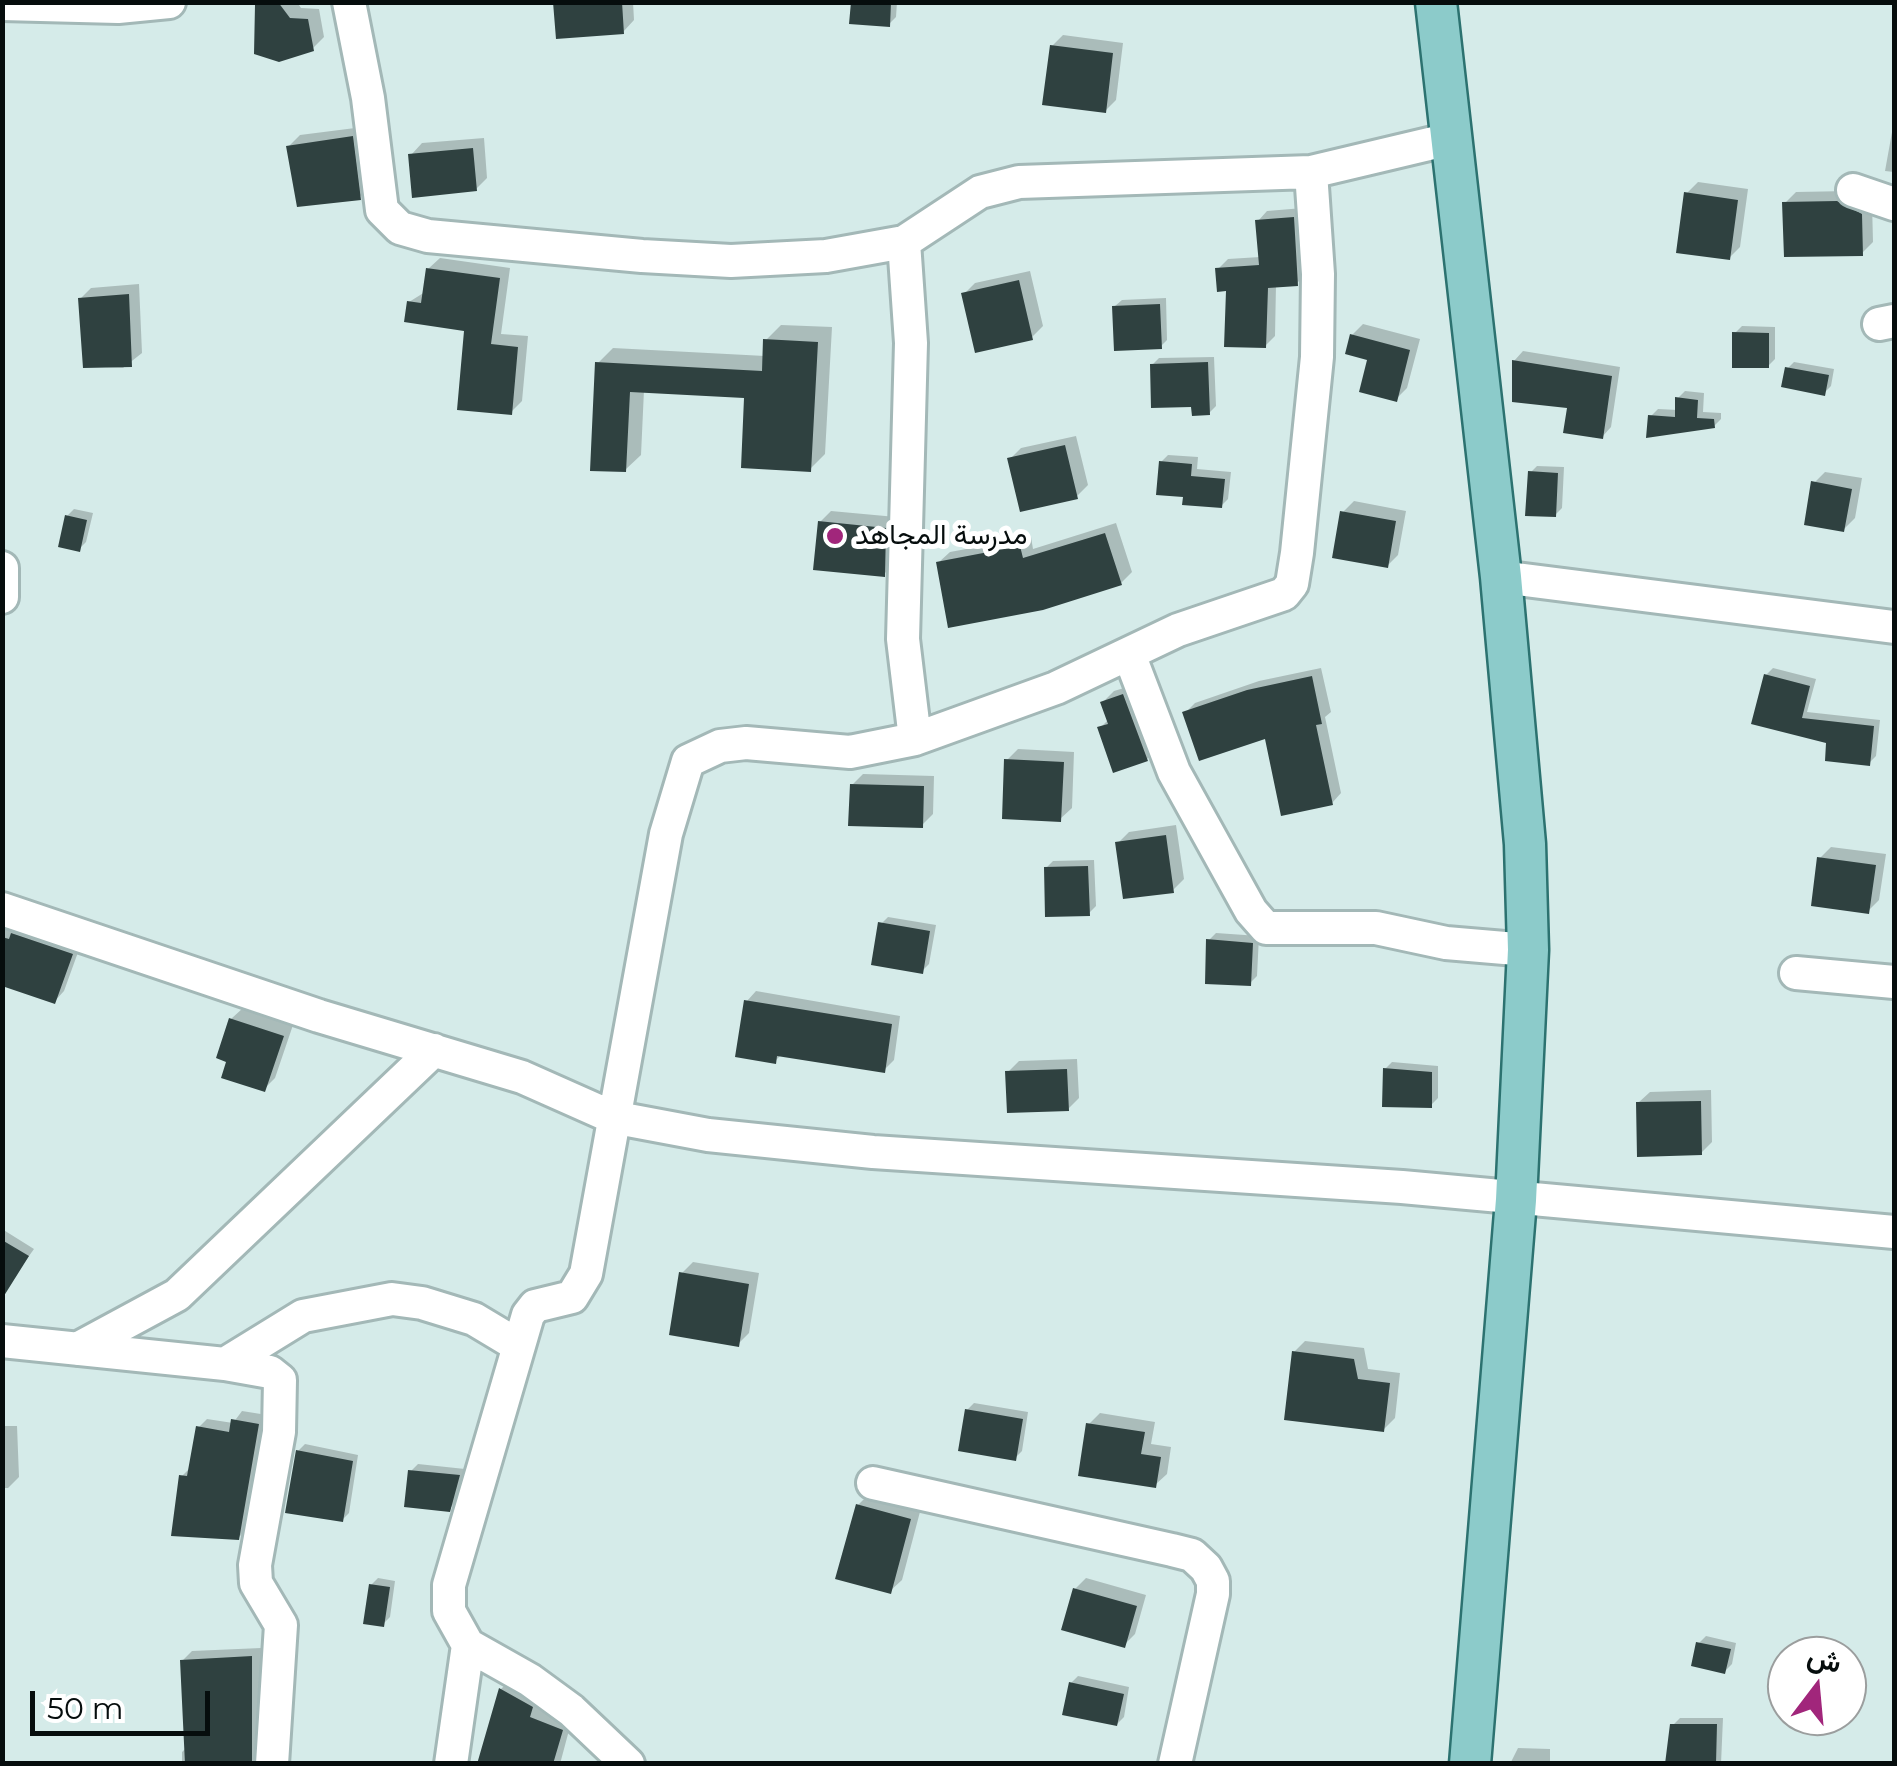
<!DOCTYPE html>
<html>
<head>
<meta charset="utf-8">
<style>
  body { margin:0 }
  #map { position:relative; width:1897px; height:1766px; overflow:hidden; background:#d5ebe9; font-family:Montserrat,Vazirmatn,sans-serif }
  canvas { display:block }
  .frame { position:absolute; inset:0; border:5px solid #060d0d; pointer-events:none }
  .north { position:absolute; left:1767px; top:1636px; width:100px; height:100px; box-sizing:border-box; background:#fff; border:2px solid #9b9e9e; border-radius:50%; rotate:16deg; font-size:28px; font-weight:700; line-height:40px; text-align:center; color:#060d0d }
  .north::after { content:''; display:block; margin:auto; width:35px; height:45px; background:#a1267b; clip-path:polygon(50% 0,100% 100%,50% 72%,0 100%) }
  .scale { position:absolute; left:30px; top:1691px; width:180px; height:45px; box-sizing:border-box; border:5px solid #060d0d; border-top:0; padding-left:12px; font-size:30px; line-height:35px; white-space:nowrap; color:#060d0d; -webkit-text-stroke:8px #fff; paint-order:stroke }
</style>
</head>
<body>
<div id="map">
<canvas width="1897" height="1766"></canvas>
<div class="frame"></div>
<div class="north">ش</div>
<div class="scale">50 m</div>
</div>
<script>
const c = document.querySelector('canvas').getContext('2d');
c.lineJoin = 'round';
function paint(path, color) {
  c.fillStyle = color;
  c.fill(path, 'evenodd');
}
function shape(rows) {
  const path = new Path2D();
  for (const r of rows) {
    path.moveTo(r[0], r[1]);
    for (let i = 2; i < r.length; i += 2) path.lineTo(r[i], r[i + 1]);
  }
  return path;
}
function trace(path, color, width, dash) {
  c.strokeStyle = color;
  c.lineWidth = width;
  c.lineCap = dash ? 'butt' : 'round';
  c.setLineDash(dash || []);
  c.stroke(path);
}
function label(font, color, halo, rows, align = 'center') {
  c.font = font + ' Montserrat,Vazirmatn,sans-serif';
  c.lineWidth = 10;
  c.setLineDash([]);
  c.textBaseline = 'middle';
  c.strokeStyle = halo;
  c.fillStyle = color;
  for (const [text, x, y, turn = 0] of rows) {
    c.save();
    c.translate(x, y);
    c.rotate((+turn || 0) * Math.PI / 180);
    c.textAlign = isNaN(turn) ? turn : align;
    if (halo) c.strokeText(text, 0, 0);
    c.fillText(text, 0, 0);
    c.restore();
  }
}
paint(shape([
  [261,2,297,2,301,8,319,9,324,37,312,49,258,6],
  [556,2,633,2,634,20,623,32],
  [853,2,897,2,896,17,889,24],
  [1063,35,1123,43,1116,100,1105,111,1052,46],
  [1894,121,1894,172,1885,171],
  [363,127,371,186,359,197,289,146,300,135],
  [484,138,487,178,476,189,411,155,422,143],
  [1698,182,1748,189,1740,247,1729,258,1687,193],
  [1849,191,1872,203,1873,242,1862,253,1785,203,1796,192],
  [1303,208,1307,273,1297,283,1276,285,1275,336,1265,346,1218,269,1228,259,1260,257,1258,221,1267,211],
  [440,258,510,268,501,334,528,336,522,401,511,412,466,328,409,302,425,292,428,269],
  [1030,271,1043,326,1031,338,964,294,975,283],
  [139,284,142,353,123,368,86,366,80,299,91,288],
  [1166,298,1167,340,1160,347,1115,306,1122,300],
  [1363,324,1420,339,1407,388,1396,399,1352,335],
  [781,325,832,327,825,454,810,469,747,396,644,390,641,455,625,470,598,363,613,348,765,356,766,340],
  [1742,326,1775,327,1775,359,1768,366,1735,333],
  [1523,351,1620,367,1611,427,1602,437,1514,361],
  [1214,357,1216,406,1209,413,1152,365,1159,358],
  [1794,362,1834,369,1831,386,1824,393,1787,369],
  [1685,391,1704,393,1703,412,1721,413,1721,419,1714,426,1651,416,1658,409,1678,410,1678,398],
  [1076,436,1088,485,1077,496,1010,459,1021,448],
  [1168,455,1198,457,1197,469,1231,472,1228,499,1221,506,1186,495,1161,462],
  [1537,466,1564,467,1562,508,1555,515,1530,473],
  [1825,472,1862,478,1855,518,1844,529,1814,483],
  [1354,501,1406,511,1398,555,1387,566,1343,512],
  [74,509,93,513,86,542,79,549,67,516],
  [831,511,896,517,895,563,884,574,820,522],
  [1116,523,1132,572,1121,583,938,563,950,552,1031,537,1033,549],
  [1321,668,1331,712,1325,717,1341,793,1332,803,1267,736,1185,713,1195,703,1259,681],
  [1773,668,1816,679,1807,712,1880,720,1876,756,1869,763,1829,741,1754,722,1766,675],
  [1134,685,1158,748,1147,759,1100,728,1109,719,1103,702,1114,691],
  [1018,749,1074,752,1072,808,1060,819,1007,760],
  [863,774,934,776,933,814,922,825,852,785],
  [1176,825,1184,879,1173,890,1118,843,1129,832],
  [1831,847,1886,854,1879,900,1868,911,1820,858],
  [1094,860,1096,906,1089,913,1046,868,1053,861],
  [888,917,936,925,929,964,922,971,881,924],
  [7,925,81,944,64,991,54,1002,2,983,2,929],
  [1216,933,1259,936,1257,976,1250,983,1209,940],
  [756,991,900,1016,894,1060,884,1070,782,1054,775,1061,747,1001],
  [243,1008,293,1025,275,1078,264,1089,231,1019],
  [1077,1059,1079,1098,1068,1109,1008,1072,1019,1061],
  [1392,1062,1438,1066,1438,1098,1431,1105,1385,1069],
  [1711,1090,1712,1142,1701,1153,1638,1103,1650,1092],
  [2,1229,34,1249,9,1284,2,1280],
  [693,1262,759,1273,749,1333,738,1344,682,1273],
  [1305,1341,1364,1348,1368,1369,1400,1373,1395,1418,1384,1429,1294,1352],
  [974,1403,1028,1412,1022,1451,1015,1458,967,1410],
  [242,1411,267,1415,247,1529,238,1538,182,1476,192,1466,198,1428,207,1419,233,1423],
  [1100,1413,1155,1422,1151,1444,1171,1447,1167,1474,1155,1485,1089,1424],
  [2,1426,17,1426,19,1477,8,1488,2,1488],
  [305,1444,358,1455,349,1513,342,1520,298,1451],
  [418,1464,465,1469,456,1502,449,1509,411,1471],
  [869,1494,921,1508,902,1580,890,1591,858,1505],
  [378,1578,395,1581,390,1617,383,1624,371,1585],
  [1086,1578,1146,1595,1135,1634,1124,1645,1075,1589],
  [1706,1636,1736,1643,1732,1664,1725,1671,1699,1643],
  [261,1648,261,1764,182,1764,182,1752,187,1747,182,1661,192,1651],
  [1078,1676,1129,1687,1124,1717,1117,1724,1071,1683],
  [512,1678,572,1719,560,1764,481,1760,501,1689],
  [1680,1718,1723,1718,1721,1764,1668,1764,1673,1725],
  [1518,1748,1550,1749,1550,1764,1510,1764]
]), '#0003');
paint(shape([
  [278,2,290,18,308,19,314,51,279,62,254,54,255,5],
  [553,2,622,2,624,34,556,39],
  [851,2,891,2,890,27,849,24],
  [1050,45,1113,53,1106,113,1042,105],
  [353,136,361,200,297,207,286,146],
  [473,148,477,191,412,198,408,154],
  [1684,192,1738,200,1730,260,1676,253],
  [1837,201,1862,214,1863,256,1784,257,1782,202],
  [1294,217,1298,286,1268,288,1266,348,1224,347,1226,291,1217,292,1215,268,1259,265,1255,220],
  [426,268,500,278,491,344,518,347,512,415,457,410,464,331,404,322,407,301,421,303],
  [1019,280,1033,340,975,353,961,293],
  [129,294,132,367,83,368,78,298],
  [1160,304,1162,349,1114,351,1112,306],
  [1732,332,1769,333,1769,368,1732,368],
  [1350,334,1410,350,1397,402,1359,392,1367,360,1345,354],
  [763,339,818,342,811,472,741,468,744,398,630,392,626,472,590,471,595,362,762,371],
  [1512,360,1612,376,1603,439,1563,433,1567,408,1512,402],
  [1208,362,1210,415,1192,416,1191,407,1151,408,1150,364],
  [1785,367,1829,375,1825,396,1781,387],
  [1675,397,1698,400,1697,418,1714,419,1715,428,1646,438,1648,415,1675,417],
  [1065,445,1078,499,1020,512,1007,458],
  [1159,461,1192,464,1191,476,1225,479,1222,508,1182,505,1183,497,1156,495],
  [1528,471,1558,473,1556,517,1525,516],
  [1811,481,1852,489,1844,532,1804,525],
  [1340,511,1396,521,1388,568,1332,558],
  [65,515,87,520,80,552,58,547],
  [818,521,886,528,885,577,813,570],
  [1105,533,1122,585,1043,610,948,628,936,562,1020,546,1023,558],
  [1764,674,1810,686,1802,718,1874,726,1870,766,1825,761,1826,743,1751,724],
  [1312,676,1322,724,1316,725,1333,805,1281,816,1265,739,1199,761,1182,712,1247,690],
  [1123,694,1148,761,1113,773,1097,727,1108,724,1100,702],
  [1004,759,1064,762,1061,822,1002,819],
  [850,784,924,786,923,828,848,826],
  [1166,835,1174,893,1123,899,1115,842],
  [1817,857,1876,865,1869,914,1811,906],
  [1088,866,1090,916,1045,917,1044,867],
  [878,922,930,931,923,974,871,965],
  [11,933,73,954,55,1004,2,986,2,937,9,939],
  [1206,939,1253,943,1251,986,1205,984],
  [744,1000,892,1024,885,1073,777,1056,776,1064,735,1057],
  [229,1018,284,1036,265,1092,221,1078,226,1062,216,1058],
  [1383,1068,1432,1072,1432,1108,1382,1107],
  [1067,1069,1069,1111,1007,1113,1005,1071],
  [1701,1101,1702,1155,1637,1157,1636,1102],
  [2,1240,29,1256,2,1299],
  [679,1272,749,1284,739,1347,669,1335],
  [1292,1351,1354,1359,1358,1379,1390,1383,1384,1432,1284,1420],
  [965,1409,1023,1419,1016,1461,958,1451],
  [231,1419,259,1424,239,1540,171,1536,179,1475,187,1476,196,1426,229,1432],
  [1086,1423,1145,1432,1141,1454,1161,1457,1156,1488,1078,1476],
  [296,1450,353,1461,343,1522,285,1513],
  [408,1470,460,1475,450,1512,404,1507],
  [856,1504,911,1519,891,1594,835,1579],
  [369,1584,390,1587,384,1627,363,1624],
  [1073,1588,1137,1606,1125,1648,1061,1630],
  [1696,1642,1731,1649,1725,1674,1691,1666],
  [252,1656,252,1764,185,1764,180,1660],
  [1069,1682,1124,1694,1117,1726,1062,1715],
  [499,1688,533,1707,530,1717,563,1730,553,1764,477,1764],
  [1670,1724,1717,1724,1716,1764,1665,1764]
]), '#2f4140');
const minor = shape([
  [349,2,368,98,382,210,400,228,428,236,642,256,731,261,826,256,904,242,980,192,1019,182,1311,172],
  [2,4,118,7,169,2],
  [1853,190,1894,204],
  [904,242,911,343,903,639,915,739],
  [1879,324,1894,321],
  [2,568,2,597],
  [1501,577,1894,627],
  [1129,654,1174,772,1251,911,1266,928,1376,928,1446,943,1528,950],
  [2,909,319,1016,522,1077,612,1117,708,1135,873,1152,1402,1187,1894,1232],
  [1796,973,1894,982],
  [2,1341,225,1364,270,1372,280,1380,279,1432,255,1565,256,1583,281,1625,272,1764],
  [77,1349,177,1295,434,1050],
  [225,1364,303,1316,392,1299,422,1303,474,1319,519,1346],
  [873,1483,1172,1550,1192,1555,1206,1568,1213,1581,1213,1594,1175,1764],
  [451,1764,468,1645],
  [628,1764,571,1710,530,1680,468,1645,449,1611,449,1585,528,1315,535,1306,572,1297,586,1274,666,834,688,761,720,746,746,743,850,752,915,739,1056,688,1178,630,1284,594,1292,584,1297,553,1317,357,1318,274,1311,172,1450,139]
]);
const major = shape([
  [1436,2,1501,577,1525,844,1528,950,1516,1200,1470,1764]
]);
trace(minor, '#a3b8b7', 38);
trace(major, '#2c7270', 45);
trace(minor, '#fff', 32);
trace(major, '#8ccbca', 40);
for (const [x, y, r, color] of [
  [835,536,10,"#a1267b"]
]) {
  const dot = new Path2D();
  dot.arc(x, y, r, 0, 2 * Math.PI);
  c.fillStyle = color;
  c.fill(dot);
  trace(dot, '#fff', 4);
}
label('28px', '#060d0d', '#fff', [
  ["مدرسة المجاهد",855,536]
], 'left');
</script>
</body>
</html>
